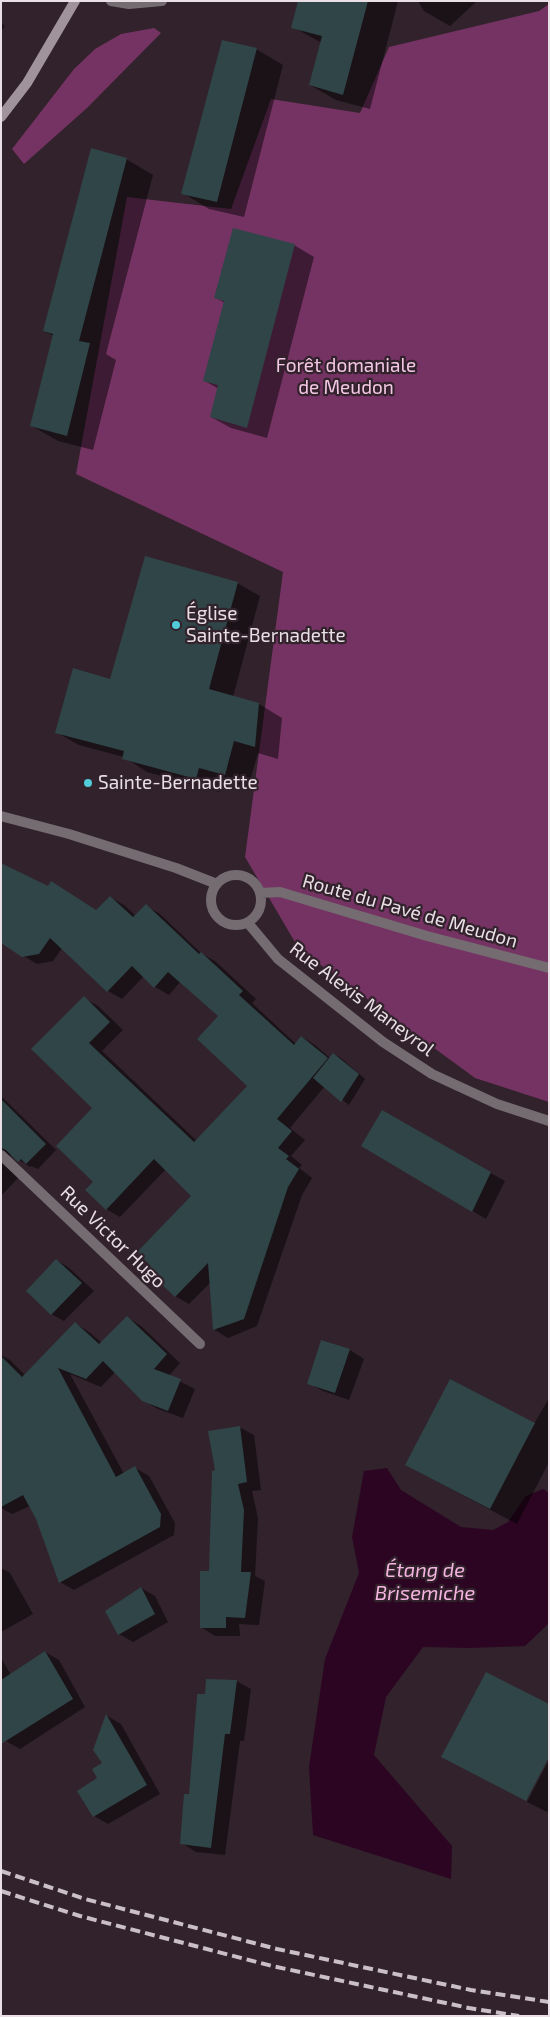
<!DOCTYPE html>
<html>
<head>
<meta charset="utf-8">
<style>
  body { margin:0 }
  #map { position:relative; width:550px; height:2017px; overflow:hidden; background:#31222c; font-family:"Exo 2",sans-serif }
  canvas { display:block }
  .frame { position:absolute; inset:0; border:2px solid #e9dfe5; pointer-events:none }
</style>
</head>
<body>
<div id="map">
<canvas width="550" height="2017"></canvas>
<div class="frame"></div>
</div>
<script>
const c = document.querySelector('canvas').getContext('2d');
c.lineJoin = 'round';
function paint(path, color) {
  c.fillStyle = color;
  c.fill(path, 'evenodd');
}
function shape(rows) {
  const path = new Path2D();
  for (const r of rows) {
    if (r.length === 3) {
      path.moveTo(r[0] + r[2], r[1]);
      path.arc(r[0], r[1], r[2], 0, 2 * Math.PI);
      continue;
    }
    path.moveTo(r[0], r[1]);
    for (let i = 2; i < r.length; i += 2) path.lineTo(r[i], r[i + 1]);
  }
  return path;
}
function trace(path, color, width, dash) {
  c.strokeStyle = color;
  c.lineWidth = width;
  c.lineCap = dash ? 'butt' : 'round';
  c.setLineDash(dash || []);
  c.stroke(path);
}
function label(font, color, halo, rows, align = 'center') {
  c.font = font + ' "Exo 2",sans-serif';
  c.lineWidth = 4.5;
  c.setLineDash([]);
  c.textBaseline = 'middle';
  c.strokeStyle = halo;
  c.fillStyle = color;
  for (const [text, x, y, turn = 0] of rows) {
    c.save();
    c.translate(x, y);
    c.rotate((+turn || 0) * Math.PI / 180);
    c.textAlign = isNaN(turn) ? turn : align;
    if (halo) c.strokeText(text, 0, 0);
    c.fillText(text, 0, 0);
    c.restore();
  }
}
paint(shape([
  [549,4,549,1102,475,1078,299,949,245,857,283,572,76,474,127,197,231,209,271,99,360,113,389,47,539,11],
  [154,28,161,33,87,108,24,164,12,149,74,69,95,49,121,34]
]), '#753363');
paint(shape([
  [387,1468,401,1490,461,1527,493,1530,508,1522,526,1496,543,1489,549,1493,549,1620,547,1625,525,1646,470,1648,423,1647,386,1697,374,1755,452,1846,451,1879,313,1835,309,1767,325,1659,359,1573,352,1537,364,1471]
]), '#2c0522');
paint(shape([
  [300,1,398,1,370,109,336,100,310,85,322,43,293,27],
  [418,1,477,1,450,26,424,11],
  [1,23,5,26,1,31],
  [256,49,283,65,244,217,209,209,183,193],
  [126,159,153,175,106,354,116,360,93,450,58,441,32,426,54,336,44,331],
  [294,245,314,257,267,438,231,428,211,417,219,389,205,381,225,303,216,298],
  [237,583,260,596,233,697,259,704,282,718,278,759,258,753,248,787,222,780,219,792,147,772,124,757,79,745,56,732,111,680],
  [110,897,124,905,136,916,146,906,160,914,202,954,215,961,256,999,252,1003,296,1044,302,1037,315,1045,330,1058,334,1054,341,1058,365,1079,349,1105,325,1086,290,1128,305,1140,291,1156,302,1165,299,1168,312,1178,302,1195,257,1326,228,1338,215,1330,211,1282,189,1304,175,1296,153,1266,193,1196,166,1169,120,1217,106,1209,95,1182,94,1108,84,998,98,1006,123,1030,102,1051,197,1141,248,1085,220,1016,181,981,169,995,155,987,144,976,122,999,108,991,62,948,53,961,37,964,1,942,96,911],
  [1,1096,56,1150,38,1169,31,1166,30,1167,12,1155,7,1156,18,1178,1,1196],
  [383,1112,505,1181,486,1219,362,1145],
  [56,1260,68,1267,94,1291,64,1321,51,1314],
  [127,1317,141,1326,180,1363,169,1376,195,1389,183,1418,158,1409,143,1400,115,1372,101,1387,70,1374,124,1474,135,1468,149,1476,175,1523,174,1535,74,1590,60,1582,37,1518,30,1506,12,1514,1,1508,1,1355,10,1360,26,1376,75,1323,89,1332,102,1343],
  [322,1342,350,1350,364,1359,349,1400,323,1391,308,1383],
  [549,1398,549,1462,517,1524,406,1465,534,1424],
  [239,1427,254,1435,261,1490,252,1491,258,1518,255,1576,265,1581,259,1625,239,1624,240,1636,215,1636,201,1627,210,1572,216,1471],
  [1,1568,10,1573,33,1614,1,1632],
  [141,1588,155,1596,168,1622,133,1642,119,1634],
  [45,1652,59,1660,85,1707,20,1749,6,1741,3,1737,1,1738,1,1658,11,1675],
  [236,1681,251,1689,244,1741,240,1741,225,1855,196,1852,182,1843,206,1696],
  [107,1716,121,1724,160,1794,108,1824,94,1816,99,1778,103,1764,94,1750],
  [549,1754,525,1800,443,1757],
  [549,1760,549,1813,527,1802]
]), '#0007');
paint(shape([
  [298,1,368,1,343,95,309,85,322,36,291,28],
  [222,40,257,48,217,202,181,194],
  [91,148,127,158,79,341,90,343,67,436,30,426,53,334,43,331],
  [233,228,295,244,247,428,210,417,218,385,203,381,224,301,214,298],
  [145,556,238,582,209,689,259,703,255,747,234,741,225,775,199,768,196,779,122,759,124,751,55,733,73,668,110,679],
  [1,863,48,886,51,881,96,910,110,896,133,917,146,904,199,954,201,952,243,991,239,995,294,1045,301,1036,328,1058,277,1119,292,1131,278,1148,289,1156,286,1159,299,1169,288,1187,244,1319,213,1330,208,1263,175,1297,146,1270,151,1266,137,1252,191,1196,154,1159,106,1210,85,1190,93,1182,56,1146,92,1108,31,1049,84,996,110,1022,89,1043,194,1142,247,1086,197,1039,218,1016,168,972,154,988,132,966,107,992,50,938,39,954,22,957,1,943],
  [333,1053,359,1074,341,1102,313,1078],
  [1,1099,46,1144,26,1164,21,1159,18,1162,6,1150,1,1148],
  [382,1110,491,1172,472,1212,361,1146],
  [56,1259,82,1283,51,1315,26,1291],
  [127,1316,167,1354,154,1369,181,1379,168,1411,142,1401,103,1361,86,1379,58,1368,116,1477,135,1466,161,1514,160,1527,59,1583,36,1519,23,1495,1,1507,1,1356,22,1377,75,1322,99,1344],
  [321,1340,350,1349,335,1393,307,1384],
  [450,1379,535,1423,490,1509,405,1465],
  [240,1426,247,1482,238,1484,244,1510,241,1572,251,1572,245,1618,226,1617,226,1628,200,1628,200,1571,209,1571,212,1471,215,1470,208,1431],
  [141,1587,155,1614,118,1635,105,1611],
  [45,1651,73,1699,1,1744,1,1680],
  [486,1672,549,1704,549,1757,526,1801,441,1757],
  [206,1679,237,1680,230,1734,225,1734,211,1848,180,1844,184,1794,189,1794,197,1697,197,1694,205,1694],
  [106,1714,147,1785,93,1817,77,1791,97,1778,92,1769,102,1763,93,1750]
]), '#2f4548');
trace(shape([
  [111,1,129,4,162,1],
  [1,816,69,834,176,868,217,884],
  [236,900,25],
  [261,893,280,892,427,936,549,968],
  [248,923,278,959,383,1042,432,1074,497,1104,549,1121],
  [1,1155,200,1344]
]), '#756c72', 10);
trace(shape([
  [1,117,27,83,75,1]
]), '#a1939c', 10);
trace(shape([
  [1,1871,85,1899,277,1949,471,1990,549,2002],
  [1,1891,80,1916,272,1966,469,2008,519,2016]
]), '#cabfc6', 4, [10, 5]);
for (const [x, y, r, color] of [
  [176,625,5,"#52cbd9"],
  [88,783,5,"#52cbd9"]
]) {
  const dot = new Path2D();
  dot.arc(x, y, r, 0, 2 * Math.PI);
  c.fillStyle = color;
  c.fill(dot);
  trace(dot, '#31222c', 2);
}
label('19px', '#f4c7e4', '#31222c', [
  ["Forêt domaniale",346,366],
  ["de Meudon",346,388]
]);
label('19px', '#e9dfe5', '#31222c', [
  ["Église",186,614],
  ["Sainte-Bernadette",186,636],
  ["Sainte-Bernadette",98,783]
], 'left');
label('19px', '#e9dfe5', '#31222c', [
  ["Route du Pavé de Meudon",410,911,16],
  ["Rue Alexis Maneyrol",362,999,37],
  ["Rue Victor Hugo",113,1237,44]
]);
label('italic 20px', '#f6b4e0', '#31222c', [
  ["Étang de",425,1570],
  ["Brisemiche",425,1593]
]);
</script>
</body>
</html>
